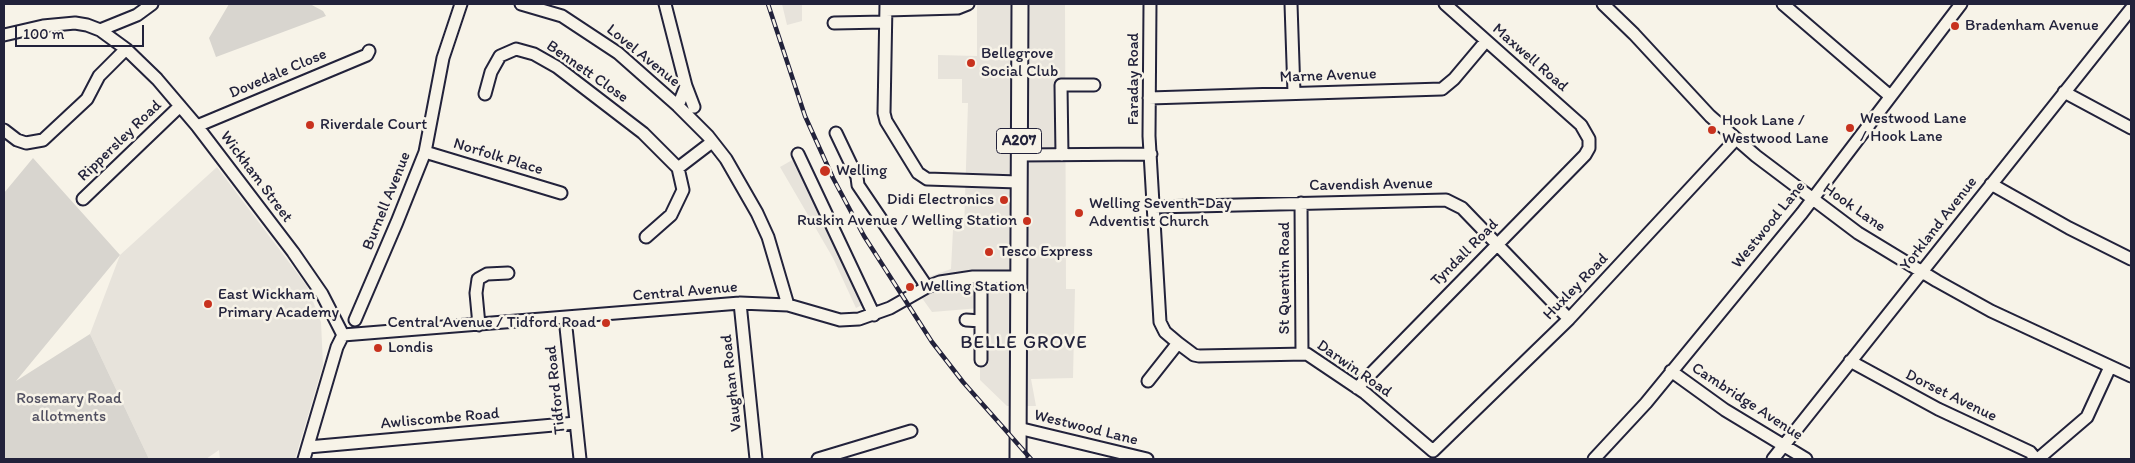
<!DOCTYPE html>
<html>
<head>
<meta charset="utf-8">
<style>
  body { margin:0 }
  #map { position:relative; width:2135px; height:463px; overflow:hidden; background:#f7f3e8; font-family:Itim,sans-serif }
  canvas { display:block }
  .frame { position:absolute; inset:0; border:5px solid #22223b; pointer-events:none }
  .scale { position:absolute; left:15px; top:25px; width:129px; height:22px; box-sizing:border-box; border:2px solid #22223b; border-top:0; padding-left:6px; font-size:15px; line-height:18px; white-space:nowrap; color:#22223b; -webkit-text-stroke:4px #f7f3e8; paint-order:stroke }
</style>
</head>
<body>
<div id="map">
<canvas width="2135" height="463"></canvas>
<div class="frame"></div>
<div class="scale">100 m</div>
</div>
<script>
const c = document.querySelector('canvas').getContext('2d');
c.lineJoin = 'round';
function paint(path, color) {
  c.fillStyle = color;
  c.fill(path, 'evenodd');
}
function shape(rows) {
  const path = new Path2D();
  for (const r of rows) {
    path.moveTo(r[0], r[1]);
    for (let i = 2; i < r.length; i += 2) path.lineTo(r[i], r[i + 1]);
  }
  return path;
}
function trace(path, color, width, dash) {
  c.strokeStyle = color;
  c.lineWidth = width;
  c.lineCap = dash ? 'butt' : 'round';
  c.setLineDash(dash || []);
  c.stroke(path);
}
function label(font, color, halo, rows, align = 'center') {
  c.font = font + ' Itim,sans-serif';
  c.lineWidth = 5;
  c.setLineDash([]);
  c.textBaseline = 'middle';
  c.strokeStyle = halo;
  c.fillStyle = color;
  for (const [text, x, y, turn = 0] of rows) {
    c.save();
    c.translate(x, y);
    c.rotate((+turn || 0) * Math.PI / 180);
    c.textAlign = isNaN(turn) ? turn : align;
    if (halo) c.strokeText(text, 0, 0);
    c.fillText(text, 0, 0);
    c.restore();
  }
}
paint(shape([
  [782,4,802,4,802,21,787,25],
  [977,4,1065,4,1066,289,1075,289,1073,378,1031,379,1036,406,1007,406,980,380,980,308,932,312,914,287,931,276,951,269,953,230,964,230,968,103,962,103,962,79,938,79,938,55,977,56],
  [794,159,805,179,861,301,862,305,856,308,833,258,780,167],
  [217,167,307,286,321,322,323,365,295,459,220,459,219,450,206,459,149,459,90,334,120,255]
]), '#e7e3db');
paint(shape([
  [229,4,310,4,323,11,326,16,216,57,209,38],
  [33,158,120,255,16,381,90,334,149,459,4,459,4,193]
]), '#d8d5cf');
const minor = shape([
  [521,4,562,16,618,53,678,106,708,136,726,159,757,213,768,237,788,305],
  [665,4,686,86,678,106],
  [886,4,884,113,886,121,918,173,927,179,1018,182],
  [1291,4,1294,93],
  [1603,4,1634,34,1710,116,1756,156,1858,233,1937,281,1991,311,2131,376],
  [1783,4,1890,96],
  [886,10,958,8,968,4],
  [834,23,885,22],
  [100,30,137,15,152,4],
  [4,35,43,26,75,23,87,25,100,30,126,49,157,79,197,126,293,252,322,294,343,335],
  [686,86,694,107],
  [2064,92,2131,128],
  [485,94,491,72,500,56,516,49,534,54,557,67,643,133,678,168,683,190,671,215,646,237],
  [1149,98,1442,89,1454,79,1486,41],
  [197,126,367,55,369,51],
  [4,130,17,140,26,143,43,140,87,99,99,76,126,49],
  [836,133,857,177,858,185,927,287],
  [425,152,561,193],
  [798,154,874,315],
  [1019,155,1151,154],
  [1062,155,1061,85,1094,85],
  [678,168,712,142],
  [1991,184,2069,228,2131,259],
  [83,199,180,106],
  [1301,203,1302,353],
  [1154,207,1446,200,1462,208,1569,319],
  [981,277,981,360],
  [740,303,756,459],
  [565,318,580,459],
  [355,320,397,222,425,152,443,58,461,4],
  [966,320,981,321],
  [479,325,476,293,478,279,487,274,508,273],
  [343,335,740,303,788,305,840,320,859,319,890,308,927,287,940,282,973,277,1019,277],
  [1178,343,1194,355,1199,356,1307,354,1365,393,1433,451],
  [1850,361,1938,409,2030,452,2036,459],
  [1671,371,1725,410,1806,459],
  [1148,381,1178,343,1165,332,1160,322,1149,136,1150,4],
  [1357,388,1585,155,1589,148,1589,139,1581,125,1445,4],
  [1018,428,1147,459],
  [308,447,576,423],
  [1433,451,1569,319,1736,139],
  [304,459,337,347,343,335],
  [818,459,911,431],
  [1594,459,1646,403,1802,213,1961,4],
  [1773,459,2131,9],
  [2038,459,2087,417,2110,367]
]);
const major = shape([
  [1018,459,1020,4]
]);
trace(minor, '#22223b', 15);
trace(major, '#22223b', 19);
trace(minor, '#f7f3e8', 11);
trace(major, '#f7f3e8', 15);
const rail = shape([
  [768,4,805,116,833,178,864,236,932,342,963,382,1031,459]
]);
trace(rail, '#22223b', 4.5);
trace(rail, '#f7f3e8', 2.5, [8]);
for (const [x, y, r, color] of [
  [1955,26,5,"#c8321e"],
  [971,63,5,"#c8321e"],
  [310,125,5,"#c8321e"],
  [1850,128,5,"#c8321e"],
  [1712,130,5,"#c8321e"],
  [825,171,6,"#c8321e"],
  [1004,200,5,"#c8321e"],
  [1079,213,5,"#c8321e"],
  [1027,221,5,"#c8321e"],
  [989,252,5,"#c8321e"],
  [910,287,5,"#c8321e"],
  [208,304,5,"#c8321e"],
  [606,323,5,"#c8321e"],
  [378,348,5,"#c8321e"]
]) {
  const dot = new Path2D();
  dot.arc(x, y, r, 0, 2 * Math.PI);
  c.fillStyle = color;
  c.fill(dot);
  trace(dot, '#f7f3e8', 2);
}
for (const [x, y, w] of [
  [1019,141,45]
]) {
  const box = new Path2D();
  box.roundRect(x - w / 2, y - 12.5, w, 25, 4);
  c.fillStyle = '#f7f3e8';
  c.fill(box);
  trace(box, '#22223b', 1);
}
label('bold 15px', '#22223b', null, [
  ["A207",1019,141]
]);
label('16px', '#22223b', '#f7f3e8', [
  ["Bradenham Avenue",1965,26],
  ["Bellegrove",981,54],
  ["Social Club",981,72],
  ["Westwood Lane",1860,119],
  ["/ Hook Lane",1860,137],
  ["Hook Lane /",1722,121],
  ["Westwood Lane",1722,139],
  ["Riverdale Court",320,125],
  ["Welling",836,171],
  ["Didi Electronics",994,200,"right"],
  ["Welling Seventh-Day",1089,204],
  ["Adventist Church",1089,222],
  ["Ruskin Avenue / Welling Station",1017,221,"right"],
  ["Tesco Express",999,252],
  ["Welling Station",920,287],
  ["East Wickham",218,295],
  ["Primary Academy",218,313],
  ["Central Avenue / Tidford Road",596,323,"right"],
  ["Londis",388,348]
], 'left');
label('16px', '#22223b', '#f7f3e8', [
  ["Lovel Avenue",643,56,39],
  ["Maxwell Road",1530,58,41],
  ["Bennett Close",587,72,35],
  ["Dovedale Close",278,74,-23],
  ["Marne Avenue",1328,76,-2],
  ["Faraday Road",1134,79,-90],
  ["Rippersley Road",120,141,-44],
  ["Norfolk Place",498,157,17],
  ["Wickham Street",256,177,53],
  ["Cavendish Avenue",1371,185,-1],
  ["Burnell Avenue",387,201,-68],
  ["Hook Lane",1854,208,35],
  ["Yorkland Avenue",1939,224,-52],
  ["Westwood Lane",1769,225,-51],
  ["Tyndall Road",1465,253,-45],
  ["St Quentin Road",1285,278,-90],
  ["Huxley Road",1576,287,-46],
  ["Central Avenue",685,292,-5],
  ["Darwin Road",1354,369,35],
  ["Vaughan Road",732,383,-96],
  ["Tidford Road",556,390,-96],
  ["Dorset Avenue",1951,396,26],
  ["Cambridge Avenue",1747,402,33],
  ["Awliscombe Road",440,419,-5],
  ["Westwood Lane",1086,428,14]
]);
label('16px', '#504f60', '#f7f3e8', [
  ["Rosemary Road",69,399],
  ["allotments",69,417]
]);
c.letterSpacing = '1px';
label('19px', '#22223b', '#f7f3e8', [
  ["BELLE GROVE",1024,343]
]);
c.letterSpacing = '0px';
</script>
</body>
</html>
